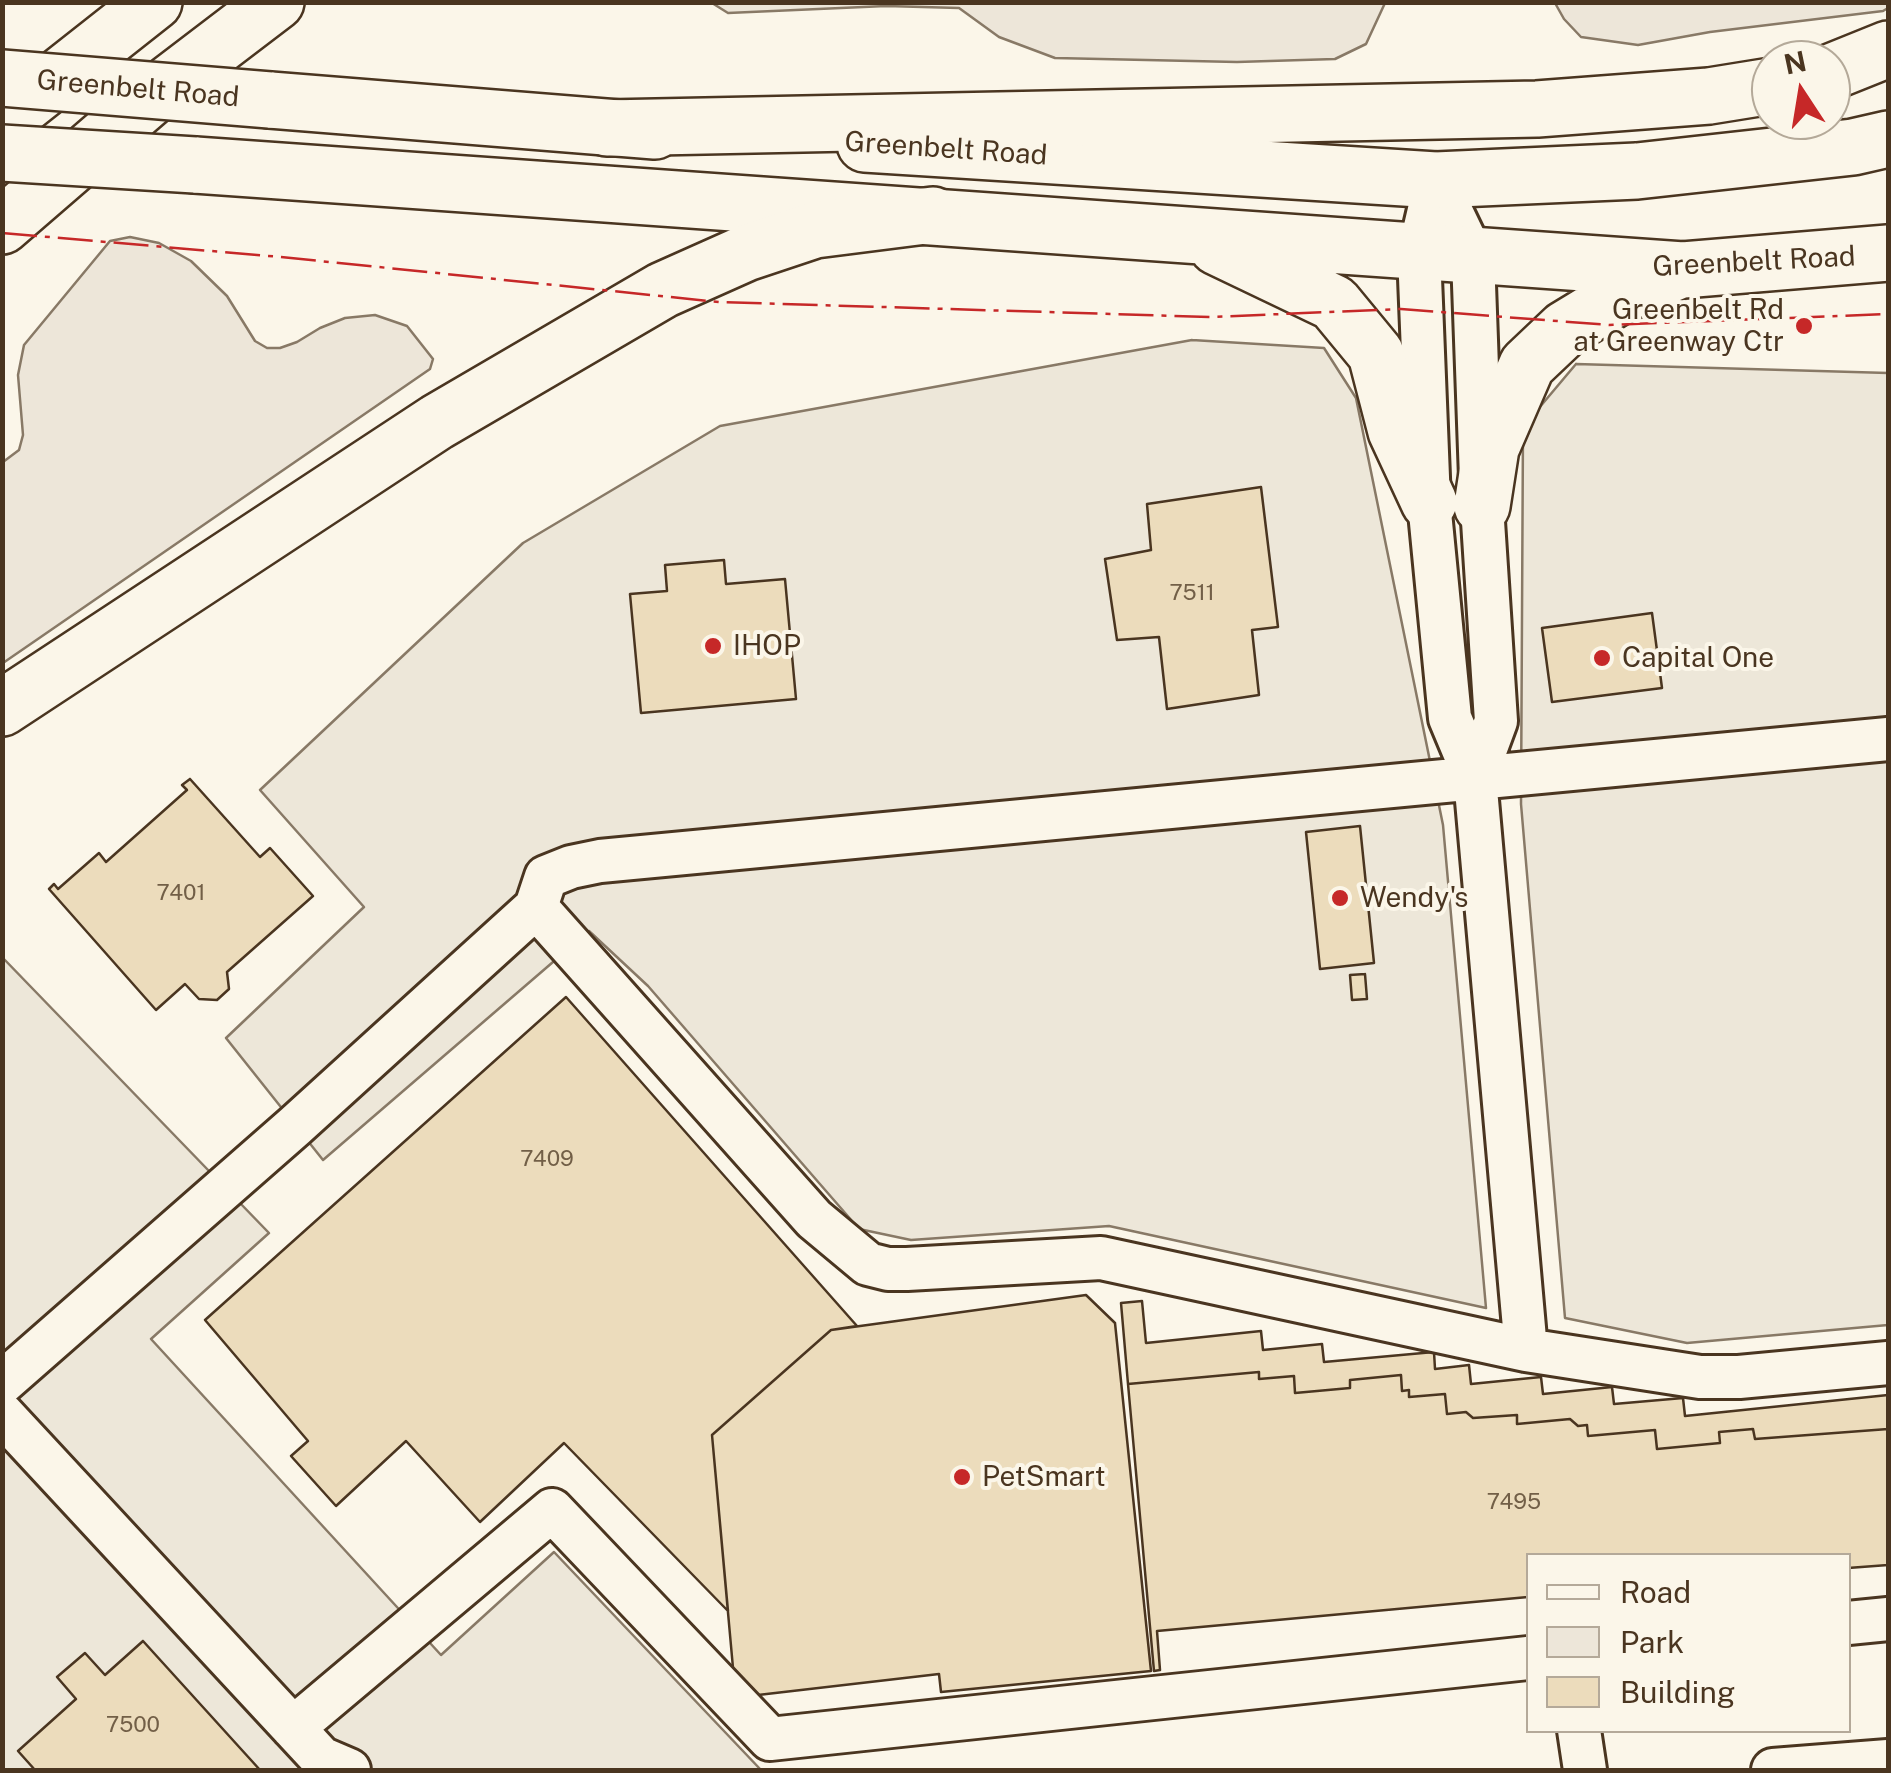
<!DOCTYPE html>
<html>
<head>
<meta charset="utf-8">
<style>
  body { margin:0 }
  #map { position:relative; width:1891px; height:1773px; overflow:hidden; background:#fbf6e9; font-family:"Public Sans",sans-serif }
  canvas { display:block }
  .frame { position:absolute; inset:0; border:5px solid #4a3520; pointer-events:none }
  .legend { position:absolute; left:1526px; top:1553px; width:325px; height:180px; box-sizing:border-box; background:#fbf6e9; border:2px solid #b4a999; margin:0; padding:12px 18px; list-style:none; font-size:30px; color:#4a3520 }
  .legend li { display:flex; align-items:center; gap:20px; height:50px }
  .legend b { width:50px; border:2px solid #b4a999 }
  .north { position:absolute; left:1751px; top:40px; width:100px; height:100px; box-sizing:border-box; background:#fbf6e9; border:2px solid #b4a999; border-radius:50%; rotate:348deg; font-size:28px; font-weight:700; line-height:40px; text-align:center; color:#4a3520 }
  .north::after { content:''; display:block; margin:auto; width:35px; height:45px; background:#c62828; clip-path:polygon(50% 0,100% 100%,50% 72%,0 100%) }
</style>
</head>
<body>
<div id="map">
<canvas width="1891" height="1773"></canvas>
<div class="frame"></div>
<ul class="legend">
<li><b style="height:12px;background:#fbf6e9"></b>Road</li>
<li><b style="height:28px;background:#ede6d9"></b>Park</li>
<li><b style="height:28px;background:#ecdcbc"></b>Building</li>
</ul>
<div class="north">N</div>
</div>
<script>
const c = document.querySelector('canvas').getContext('2d');
c.lineJoin = 'round';
function paint(path, color) {
  c.fillStyle = color;
  c.fill(path, 'evenodd');
}
function shape(rows) {
  const path = new Path2D();
  for (const r of rows) {
    path.moveTo(r[0], r[1]);
    for (let i = 2; i < r.length; i += 2) path.lineTo(r[i], r[i + 1]);
  }
  return path;
}
function trace(path, color, width, dash) {
  c.strokeStyle = color;
  c.lineWidth = width;
  c.lineCap = dash ? 'butt' : 'round';
  c.setLineDash(dash || []);
  c.stroke(path);
}
function label(font, color, halo, rows, align = 'center') {
  c.font = font + ' "Public Sans",sans-serif';
  c.lineWidth = 8;
  c.setLineDash([]);
  c.textBaseline = 'middle';
  c.strokeStyle = halo;
  c.fillStyle = color;
  for (const [text, x, y, turn = 0] of rows) {
    c.save();
    c.translate(x, y);
    c.rotate((+turn || 0) * Math.PI / 180);
    c.textAlign = isNaN(turn) ? turn : align;
    if (halo) c.strokeText(text, 0, 0);
    c.fillText(text, 0, 0);
    c.restore();
  }
}
const green = shape([
  [1888,2,1888,8,1883,11,1710,32,1638,45,1581,37,1564,19,1555,3,1888,2],
  [712,3,1385,2,1385,3,1366,44,1335,59,1237,62,1055,58,999,37,959,8,886,6,728,13,712,3],
  [130,237,159,243,191,261,227,296,255,341,267,348,280,348,297,342,320,328,345,318,375,315,407,326,433,359,430,369,3,663,3,462,19,450,23,435,18,375,24,345,110,241,130,237]
]);
paint(green, '#ede6d9');
trace(green, '#887966', 2.5);
const parking = shape([
  [1192,340,1324,348,1356,398,1443,825,1486,1308,1109,1226,911,1240,859,1229,648,986,589,931,323,1160,226,1038,364,907,260,790,523,543,720,426,1192,340],
  [1576,364,1888,373,1888,1325,1687,1343,1565,1318,1521,804,1523,427,1576,364],
  [2,957,269,1233,151,1339,441,1655,554,1552,761,1770,3,1770,2,957]
]);
paint(parking, '#ede7d9');
trace(parking, '#887966', 2.5);
const building = shape([
  [1261,487,1278,627,1252,630,1259,695,1167,709,1159,637,1117,640,1105,559,1151,550,1147,504,1261,487],
  [724,560,726,584,785,579,796,699,641,713,630,594,667,591,665,565,724,560],
  [1652,613,1662,688,1552,702,1542,628,1652,613],
  [190,779,260,857,270,848,313,896,227,972,229,989,217,1000,199,999,185,984,156,1010,49,889,54,884,58,889,99,853,106,862,187,790,182,785,190,779],
  [1360,826,1374,963,1320,969,1306,832,1360,826],
  [1365,974,1367,999,1352,1000,1350,975,1365,974],
  [566,997,857,1326,831,1330,712,1435,728,1611,564,1443,480,1522,406,1441,336,1506,291,1456,308,1441,205,1320,566,997],
  [1086,1295,1115,1323,1151,1671,941,1692,939,1674,758,1695,733,1668,712,1435,831,1330,1086,1295],
  [1142,1301,1146,1343,1261,1331,1263,1350,1322,1344,1324,1362,1434,1352,1435,1369,1469,1365,1471,1384,1541,1377,1543,1394,1612,1387,1614,1404,1683,1398,1685,1416,1888,1395,1888,1429,1755,1439,1753,1429,1719,1432,1720,1443,1657,1449,1655,1430,1588,1436,1587,1425,1578,1426,1570,1419,1517,1424,1517,1415,1473,1418,1466,1412,1447,1414,1445,1394,1409,1397,1409,1390,1402,1391,1401,1375,1350,1380,1350,1388,1295,1393,1294,1376,1259,1379,1259,1372,1128,1384,1121,1303,1142,1301],
  [1259,1372,1259,1379,1294,1376,1295,1393,1350,1388,1350,1380,1401,1375,1402,1391,1409,1390,1409,1397,1445,1394,1447,1414,1466,1412,1473,1418,1517,1415,1517,1424,1570,1419,1578,1426,1587,1425,1588,1436,1655,1430,1657,1449,1720,1443,1719,1432,1753,1429,1755,1439,1888,1429,1888,1565,1848,1568,1848,1556,1528,1556,1528,1597,1157,1631,1160,1670,1154,1671,1128,1384,1259,1372],
  [143,1641,260,1770,35,1770,18,1751,76,1699,57,1677,85,1653,105,1675,143,1641]
]);
paint(building, '#ecdcbc');
trace(building, '#4a3520', 2.5);
const minor = shape([
  [1436,180,1419,253,1429,502,1450,718,1475,778,1526,1350],
  [1436,180,1473,257,1482,506,1496,721,1475,778],
  [536,907,546,877,571,867,600,861,1888,739],
  [2,1383,295,1126,536,907,814,1219,868,1264,888,1269,907,1269,1101,1258,1526,1350,1700,1377,1739,1377,1888,1363],
  [2,1414,321,1758,349,1770],
  [1848,1623,1888,1619],
  [293,1728,552,1510,770,1739,1528,1658],
  [1579,1730,1585,1770],
  [1773,1770,1888,1761]
]);
const major = shape([
  [270,100,655,131],
  [865,144,1436,180,1637,171,1853,147,1888,139],
  [195,165,1683,270,1888,253],
  [1217,247,1334,303,1376,354,1396,431,1429,502],
  [1482,506,1491,448,1527,365,1565,329,1621,295,1676,272]
]);
const highway = shape([
  [1831,72,1888,49],
  [2,122,154,2],
  [607,128,1537,109,1709,96,1771,86],
  [2,226,150,98,276,2],
  [2,708,437,422,663,290,746,253,815,230,933,215]
]);
trace(minor, '#4a3520', 48);
trace(major, '#4a3520', 60);
trace(highway, '#4a3520', 60);
trace(minor, '#fbf6e9', 42);
trace(major, '#fbf6e9', 55);
trace(highway, '#fbf6e9', 55);
const majorBridge = shape([
  [2,78,270,100],
  [2,153,195,165]
]);
trace(majorBridge, '#4a3520', 60, []);
trace(majorBridge, '#fbf6e9', 55);
trace(shape([
  [2,233,281,257,719,302,1210,317,1401,309,1609,325,1888,314]
]), '#c62828', 2.5, [35, 8, 5, 8]);
for (const [x, y, r, color] of [
  [1804,326,10,"#c62828"],
  [713,646,10,"#c62828"],
  [1602,658,10,"#c62828"],
  [1340,898,10,"#c62828"],
  [962,1477,10,"#c62828"]
]) {
  const dot = new Path2D();
  dot.arc(x, y, r, 0, 2 * Math.PI);
  c.fillStyle = color;
  c.fill(dot);
  trace(dot, '#fbf6e9', 4);
}
label('22px', '#725f47', null, [
  ["7511",1192,593],
  ["7401",181,893],
  ["7409",547,1159],
  ["7495",1514,1502],
  ["7500",133,1725]
]);
label('28px', '#4a3520', '#fbf6e9', [
  ["Greenbelt Road",138,89,5],
  ["Greenbelt Road",946,149,4],
  ["Greenbelt Road",1754,262,-3]
]);
label('28px', '#4a3520', '#fbf6e9', [
  ["Greenbelt Rd",1784,310,"right"],
  ["at Greenway Ctr",1784,342,"right"],
  ["IHOP",733,646],
  ["Capital One",1622,658],
  ["Wendy's",1360,898],
  ["PetSmart",982,1477]
], 'left');
</script>
</body>
</html>
